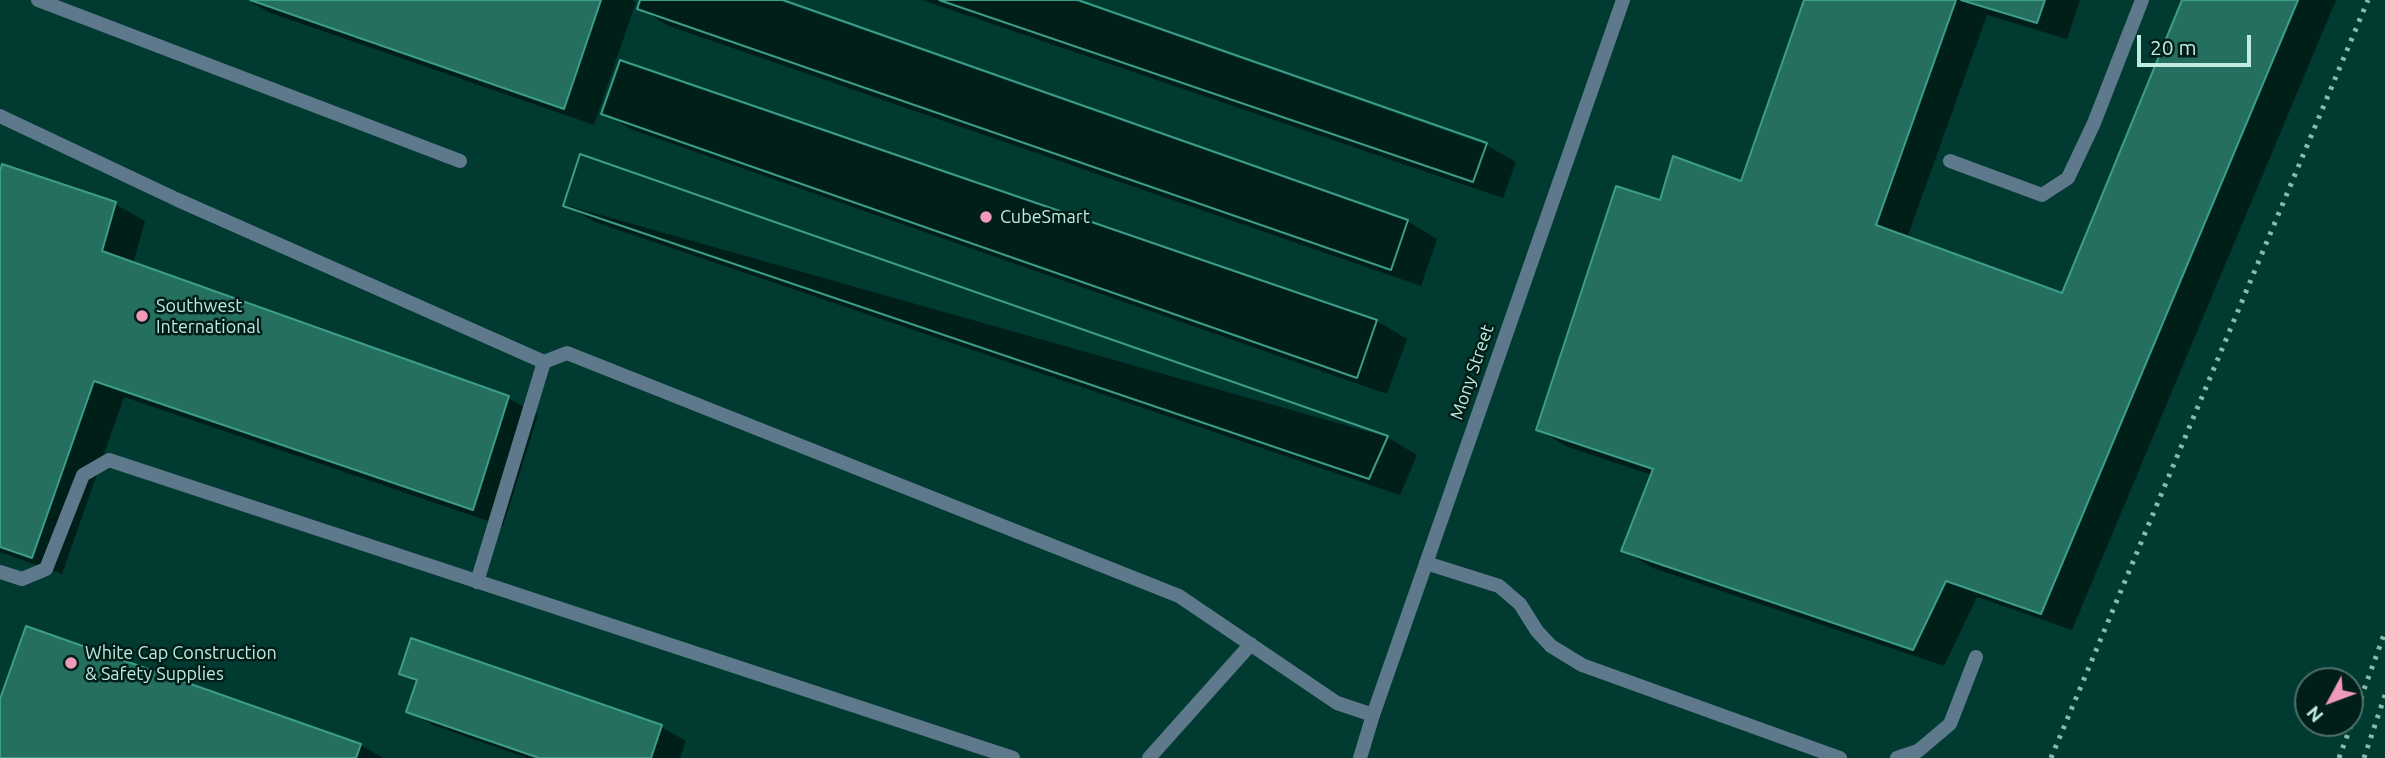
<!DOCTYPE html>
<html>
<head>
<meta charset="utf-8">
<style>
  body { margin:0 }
  #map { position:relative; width:2385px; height:758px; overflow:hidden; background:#003a30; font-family:Ubuntu,sans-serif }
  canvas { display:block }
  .north { position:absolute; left:2294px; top:667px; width:70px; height:70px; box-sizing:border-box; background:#011e18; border:2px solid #4d7068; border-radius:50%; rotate:229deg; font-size:19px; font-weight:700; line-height:28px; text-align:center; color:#c0ebe0 }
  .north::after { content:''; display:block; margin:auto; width:24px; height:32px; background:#ef9ab8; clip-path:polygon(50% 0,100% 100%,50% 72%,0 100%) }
  .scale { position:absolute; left:2137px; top:35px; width:114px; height:32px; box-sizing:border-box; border:4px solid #c0ebe0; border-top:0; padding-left:9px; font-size:21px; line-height:24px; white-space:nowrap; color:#c0ebe0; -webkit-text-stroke:5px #011e18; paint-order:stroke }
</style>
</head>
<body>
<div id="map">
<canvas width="2385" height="758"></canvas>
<div class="north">N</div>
<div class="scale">20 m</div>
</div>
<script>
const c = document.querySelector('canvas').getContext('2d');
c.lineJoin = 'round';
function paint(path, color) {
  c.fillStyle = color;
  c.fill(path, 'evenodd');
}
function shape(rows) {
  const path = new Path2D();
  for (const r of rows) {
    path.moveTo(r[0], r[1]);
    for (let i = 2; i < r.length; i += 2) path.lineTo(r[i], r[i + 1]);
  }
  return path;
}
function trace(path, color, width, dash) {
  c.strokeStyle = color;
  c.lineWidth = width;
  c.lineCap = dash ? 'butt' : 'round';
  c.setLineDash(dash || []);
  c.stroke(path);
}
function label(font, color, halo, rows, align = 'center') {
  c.font = font + ' Ubuntu,sans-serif';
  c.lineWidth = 5;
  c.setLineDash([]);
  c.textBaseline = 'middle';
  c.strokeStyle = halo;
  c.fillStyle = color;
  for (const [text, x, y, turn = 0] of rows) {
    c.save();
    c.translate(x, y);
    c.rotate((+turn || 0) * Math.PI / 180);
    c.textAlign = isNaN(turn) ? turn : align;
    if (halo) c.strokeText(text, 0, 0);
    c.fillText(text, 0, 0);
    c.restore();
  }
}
paint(shape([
  [248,0,632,0,636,2,594,125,268,12],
  [642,0,777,0,1407,221,1437,239,1421,286,669,26,639,8],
  [922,0,1073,0,1486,145,1516,162,1503,198],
  [1799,0,2080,0,2067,39,1987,15,1907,238,2063,295,2183,0,2336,0,2072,630,1977,597,1944,666,1653,568,1623,550,1652,475,1568,447,1538,430,1661,202,1742,184,1806,2],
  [621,62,1377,321,1407,339,1387,394,633,130,603,113],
  [0,176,115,204,145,221,133,264,508,398,538,415,503,526,124,397,62,574,0,552],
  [565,205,1387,437,1417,455,1400,495,595,222],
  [27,628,361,745,383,758,0,758,0,704],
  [401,673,661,727,686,741,680,758,527,758,433,725,408,711,418,683]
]), '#0007');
const building = shape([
  [250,0,601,0,564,109,250,0],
  [640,0,783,0,1408,220,1391,270,637,9,640,0],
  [640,0,783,0,1408,220,1391,270,637,9,640,0],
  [939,0,1078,0,1487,143,1473,182,939,0],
  [939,0,1078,0,1487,143,1473,182,939,0],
  [1804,0,1956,0,1876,225,2062,293,2182,0,2298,0,2041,614,1946,581,1913,650,1621,551,1653,469,1536,430,1616,186,1660,200,1673,156,1741,181,1804,0],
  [1961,0,2045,0,2037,23,1961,0],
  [620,60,1377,320,1357,378,601,114,620,60],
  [620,60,1377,320,1357,378,601,114,620,60],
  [580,154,1388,436,1369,479,563,206,580,154],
  [580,154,1388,436,1369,479,563,206,580,154],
  [2,164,116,202,102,251,509,396,473,510,94,381,32,558,0,547,0,171,2,164],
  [26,626,361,744,356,758,0,758,0,699,26,626],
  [411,638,662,725,651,758,539,758,406,712,417,680,399,674,411,638]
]);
paint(building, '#246f60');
trace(building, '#3c9e89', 2);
trace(shape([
  [38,0,460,161],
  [0,116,178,200,544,362],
  [1950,161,2042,195,2068,178,2094,123,2142,0],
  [1426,563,1499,586,1520,604,1537,631,1551,646,1582,665,1840,758],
  [0,572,22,579,46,569,83,475,109,460,1013,758],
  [477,582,544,362,567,353,1179,596,1337,703,1373,715],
  [1149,758,1251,644],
  [1897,758,1918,751,1950,724,1976,657]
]), '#5d798b', 14);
trace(shape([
  [1360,758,1373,715,1623,0]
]), '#5d798b', 14);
trace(shape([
  [2051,758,2368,0],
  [2339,758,2385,632],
  [2364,758,2385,695]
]), '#8ab9ae', 5, [3.5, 7]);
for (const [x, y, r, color] of [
  [986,217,7,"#ef9ab8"],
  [142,316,7,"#ef9ab8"],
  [71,663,7,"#ef9ab8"]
]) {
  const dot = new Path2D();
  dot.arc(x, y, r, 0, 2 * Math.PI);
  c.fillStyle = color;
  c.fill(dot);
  trace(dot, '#011e18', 2.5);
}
label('18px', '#c0ebe0', '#011e18', [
  ["CubeSmart",1000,217],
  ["Southwest",156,306],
  ["International",156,327],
  ["White Cap Construction",85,653],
  ["& Safety Supplies",85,674]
], 'left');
label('18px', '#c0ebe0', '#011e18', [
  ["Mony Street",1472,372,-71]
]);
</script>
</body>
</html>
